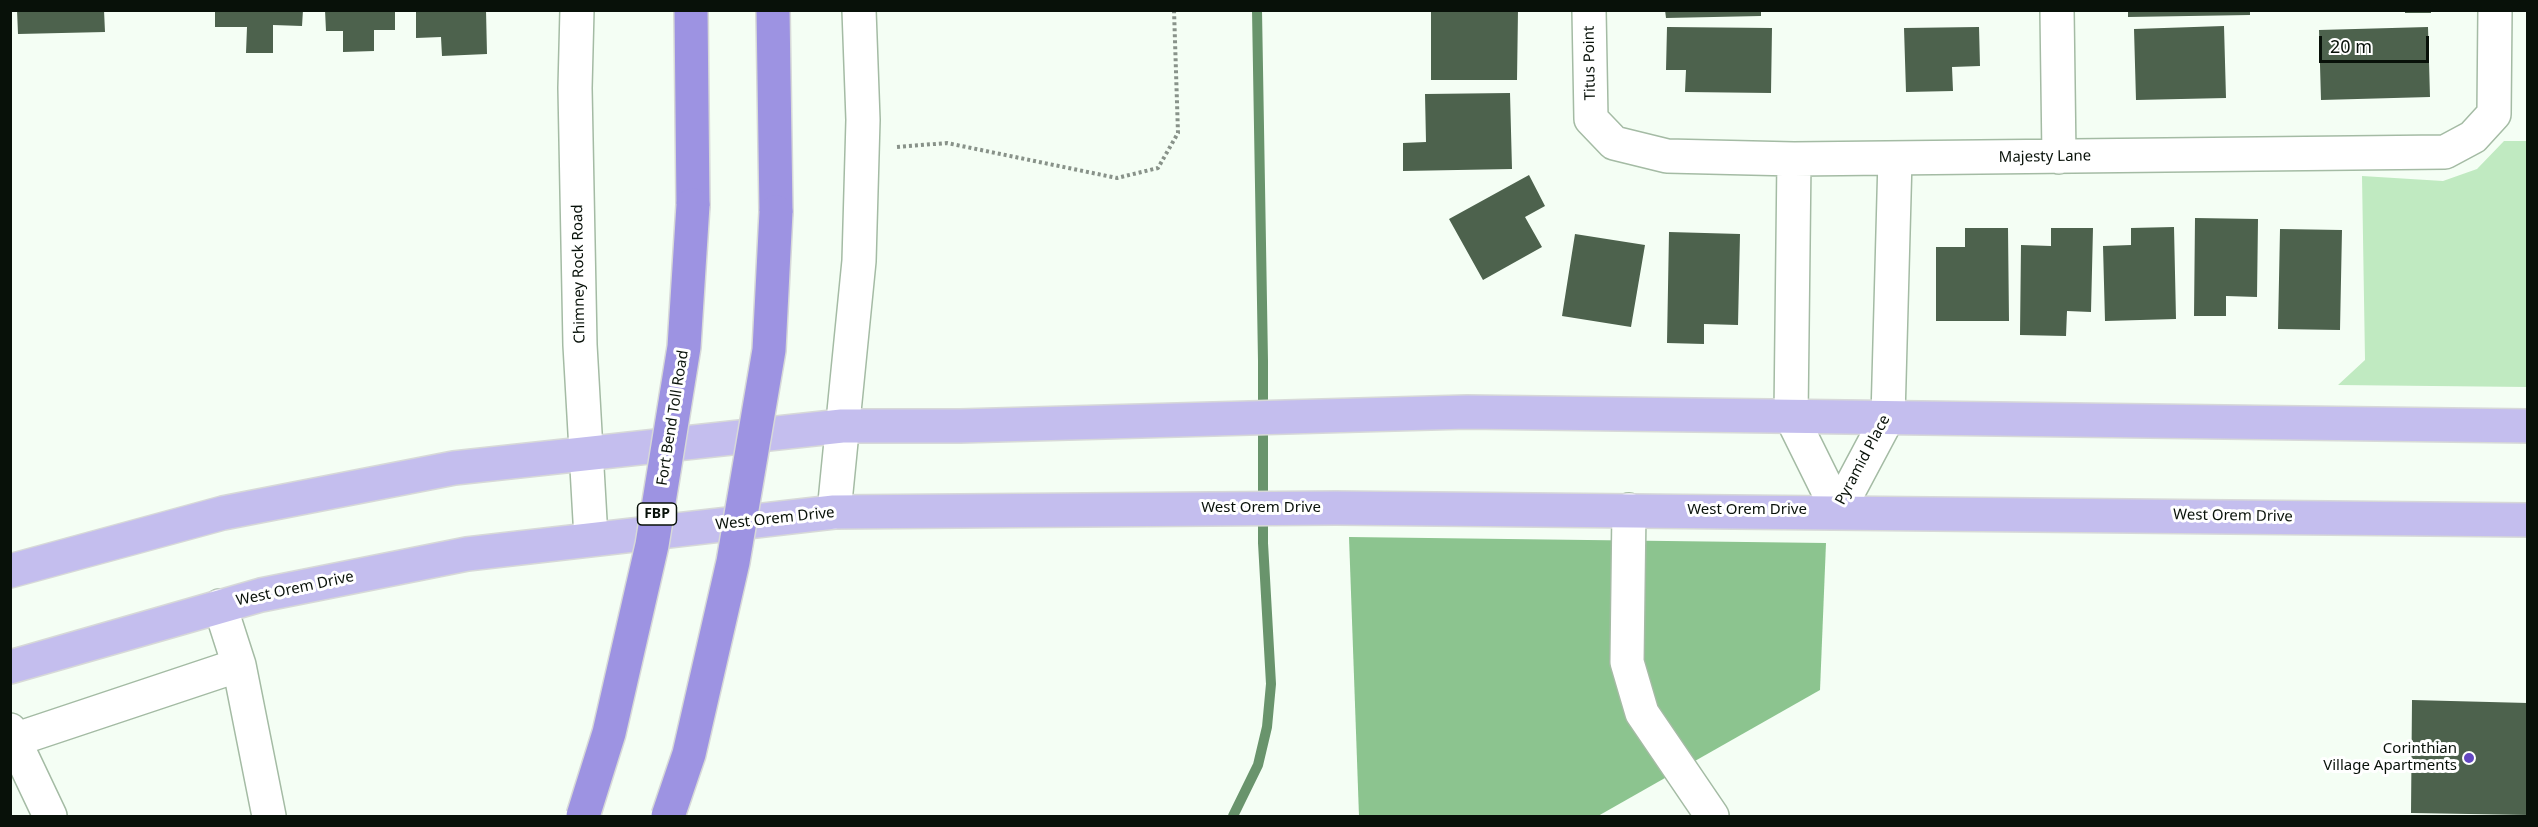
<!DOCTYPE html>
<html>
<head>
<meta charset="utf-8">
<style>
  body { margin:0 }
  #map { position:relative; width:2538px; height:827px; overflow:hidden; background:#f4fef4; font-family:"Noto Sans",sans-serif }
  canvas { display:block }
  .frame { position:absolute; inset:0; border:12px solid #081109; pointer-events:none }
  .scale { position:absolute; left:2319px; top:36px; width:110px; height:27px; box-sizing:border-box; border:3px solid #081109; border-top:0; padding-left:8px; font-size:18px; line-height:21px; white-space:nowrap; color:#081109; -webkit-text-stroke:4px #fff; paint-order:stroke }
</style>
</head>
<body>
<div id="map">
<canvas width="2538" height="827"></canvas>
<div class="frame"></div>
<div class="scale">20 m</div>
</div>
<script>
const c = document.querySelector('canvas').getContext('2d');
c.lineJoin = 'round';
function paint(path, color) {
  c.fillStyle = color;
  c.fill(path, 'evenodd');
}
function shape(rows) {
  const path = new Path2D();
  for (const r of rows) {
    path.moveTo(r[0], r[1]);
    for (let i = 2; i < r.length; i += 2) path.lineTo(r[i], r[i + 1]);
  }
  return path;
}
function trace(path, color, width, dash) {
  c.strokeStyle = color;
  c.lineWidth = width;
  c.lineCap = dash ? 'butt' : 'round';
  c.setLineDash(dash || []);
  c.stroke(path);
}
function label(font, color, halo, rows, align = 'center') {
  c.font = font + ' "Noto Sans",sans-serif';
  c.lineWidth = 6;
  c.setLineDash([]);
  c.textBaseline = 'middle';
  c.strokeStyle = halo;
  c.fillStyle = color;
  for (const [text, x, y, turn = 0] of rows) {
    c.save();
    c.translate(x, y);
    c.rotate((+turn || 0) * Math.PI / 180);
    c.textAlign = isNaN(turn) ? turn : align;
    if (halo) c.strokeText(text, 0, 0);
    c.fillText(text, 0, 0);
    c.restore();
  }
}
paint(shape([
  [2504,141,2527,141,2527,387,2338,385,2365,360,2362,176,2443,181,2477,169]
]), '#c0eac1');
paint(shape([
  [1349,537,1826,543,1820,690,1598,816,1359,816]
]), '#8cc48f');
trace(shape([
  [1233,816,1258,765,1267,727,1271,684,1263,543,1263,361,1257,10]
]), '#69946c', 10);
paint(shape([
  [17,10,104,10,105,32,18,34],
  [215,10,303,10,302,26,273,25,273,53,246,53,247,27,215,27],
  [325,10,395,10,395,30,374,30,374,51,343,52,343,31,326,31],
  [416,10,486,10,487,54,442,56,441,37,416,38],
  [1431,10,1518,10,1517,80,1431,80],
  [1665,10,1761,10,1761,16,1666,18],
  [2128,10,2250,10,2250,15,2128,17],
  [2405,10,2431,10,2431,13,2405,13],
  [2224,26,2226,98,2136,100,2134,29],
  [1667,27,1772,28,1771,93,1685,92,1686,70,1666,70],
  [1979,27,1980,66,1952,67,1953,91,1906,92,1904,28],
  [2428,27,2430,97,2321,100,2319,30],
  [1510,93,1512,169,1403,171,1403,143,1426,142,1425,94],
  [1529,175,1545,206,1525,217,1542,247,1483,280,1449,219],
  [2195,218,2258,219,2257,297,2226,296,2226,316,2194,316],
  [2174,227,2176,319,2105,321,2103,246,2131,245,2131,228],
  [1965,228,2008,228,2009,321,1936,321,1936,247,1965,247],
  [2051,228,2093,228,2091,312,2067,311,2066,336,2020,335,2021,245,2051,246],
  [2280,229,2342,230,2340,330,2278,329],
  [1669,232,1740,234,1738,325,1704,324,1704,344,1667,343],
  [1575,234,1645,245,1631,327,1562,316],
  [2412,700,2528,703,2528,815,2411,813]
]), '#4d624d');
const minor = shape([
  [577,10,575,88,580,345,591,538],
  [1589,10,1591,119,1614,143,1667,156,1794,159,2445,152,2473,137,2494,114,2495,10],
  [2057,10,2059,157],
  [1794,159,1791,416,1838,511],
  [1629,510,1627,662,1642,713,1712,816],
  [1838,511,1888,417,1895,159],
  [834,512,859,261,863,120,859,10],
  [239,665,269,816],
  [10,730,14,740,239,665,220,606],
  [14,740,50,816]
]);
const major = shape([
  [10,571,223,513,454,468,842,426,960,426,1467,412,2528,426],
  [10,667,261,595,467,554,834,512,1336,508,2528,520]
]);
const highway = shape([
  [691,10,693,205],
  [773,10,776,212]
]);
trace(minor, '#a4bba4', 36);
trace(major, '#d7d9d8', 36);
trace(highway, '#d7d9d8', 36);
trace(shape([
  [897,147,947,143,1117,178,1158,168,1178,133,1174,10]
]), '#889289', 4, [3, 3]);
trace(minor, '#fff', 33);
trace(major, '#c4beee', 33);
trace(highway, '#9d93e2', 33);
const highwayBridge = shape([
  [583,816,609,733,652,545,684,347,693,205],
  [668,816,689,754,733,562,769,350,776,212]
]);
trace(highwayBridge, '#d7d9d8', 36, []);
trace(highwayBridge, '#9d93e2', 33);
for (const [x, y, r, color] of [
  [2469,758,6,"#6347c0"]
]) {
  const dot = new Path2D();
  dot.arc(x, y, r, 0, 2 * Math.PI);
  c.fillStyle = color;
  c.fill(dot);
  trace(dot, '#fff', 2);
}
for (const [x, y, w] of [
  [657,514,39]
]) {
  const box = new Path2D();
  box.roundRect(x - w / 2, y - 11, w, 22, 4.5);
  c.fillStyle = '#fff';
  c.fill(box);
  trace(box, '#081109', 1.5);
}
label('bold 14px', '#081109', null, [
  ["FBP",657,514]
]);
label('15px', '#081109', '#fff', [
  ["Titus Point",1590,63,-91],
  ["Majesty Lane",2045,157,-1],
  ["Chimney Rock Road",579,274,-91],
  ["Fort Bend Toll Road",673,418,-81],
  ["Pyramid Place",1863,460,-62],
  ["West Orem Drive",1261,508],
  ["West Orem Drive",1747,510],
  ["West Orem Drive",2233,516,1],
  ["West Orem Drive",775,519,-6],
  ["West Orem Drive",295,589,-12]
]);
label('15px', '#081109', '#fff', [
  ["Corinthian",2457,749],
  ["Village Apartments",2457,766]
], 'right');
</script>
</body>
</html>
